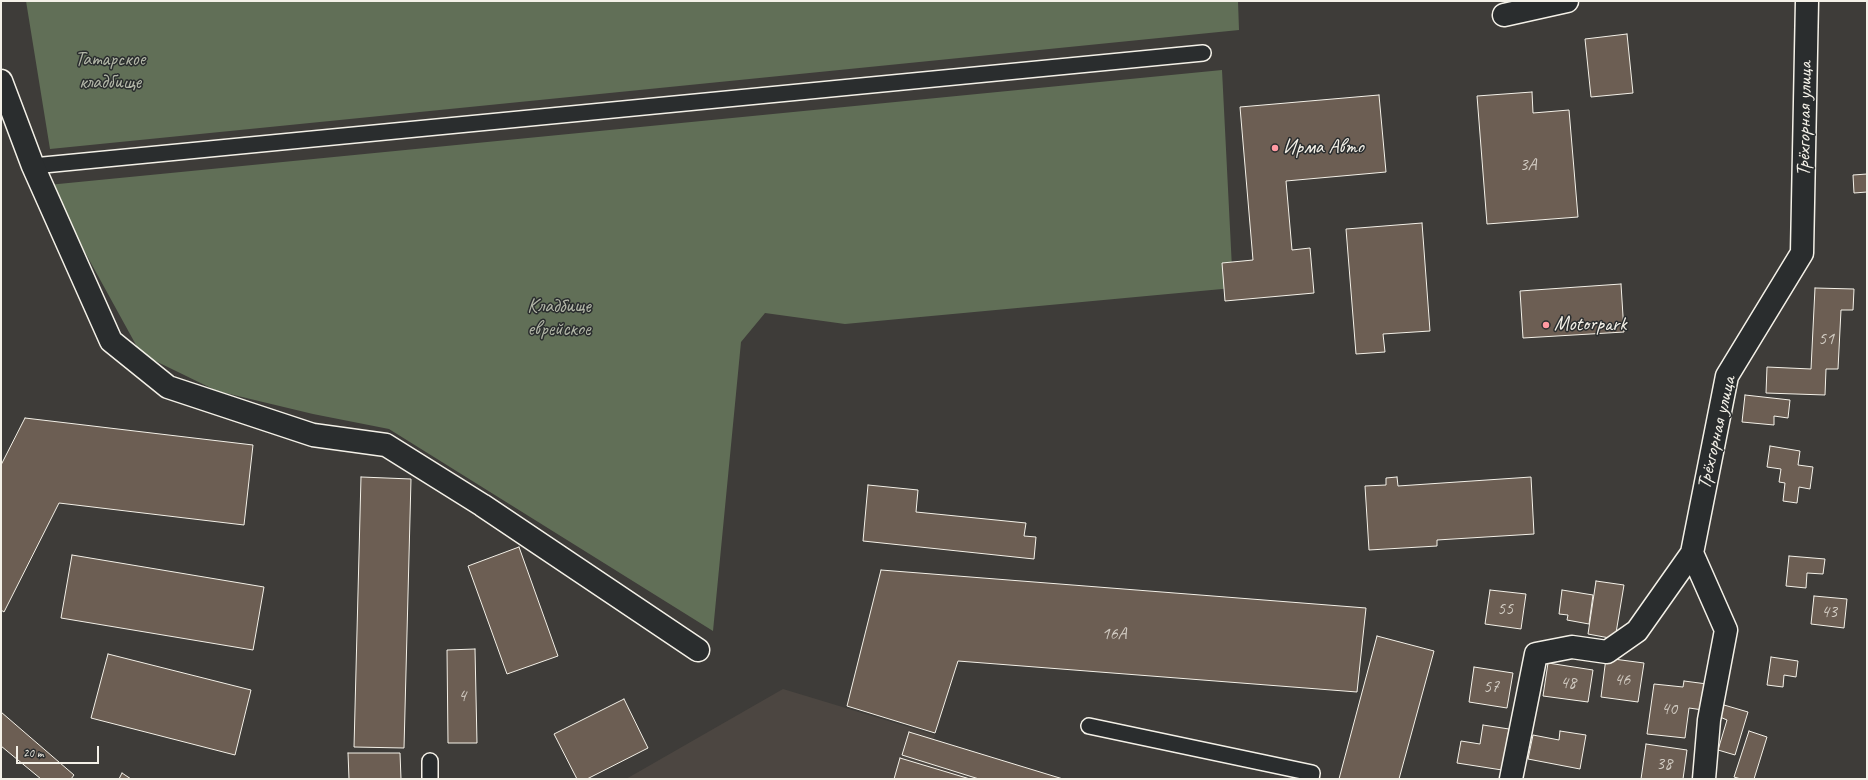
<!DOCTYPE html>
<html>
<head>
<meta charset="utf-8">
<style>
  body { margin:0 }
  #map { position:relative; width:1868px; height:780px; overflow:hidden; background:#3e3c39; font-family:Caveat,sans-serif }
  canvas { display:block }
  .frame { position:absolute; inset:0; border:2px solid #f4f1e8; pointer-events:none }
  .scale { position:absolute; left:16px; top:746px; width:83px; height:18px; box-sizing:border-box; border:2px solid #f4f1e8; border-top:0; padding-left:5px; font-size:12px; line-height:14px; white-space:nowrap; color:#f4f1e8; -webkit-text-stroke:3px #2a2d2e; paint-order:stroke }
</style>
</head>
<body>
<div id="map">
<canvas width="1868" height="780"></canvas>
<div class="frame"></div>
<div class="scale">20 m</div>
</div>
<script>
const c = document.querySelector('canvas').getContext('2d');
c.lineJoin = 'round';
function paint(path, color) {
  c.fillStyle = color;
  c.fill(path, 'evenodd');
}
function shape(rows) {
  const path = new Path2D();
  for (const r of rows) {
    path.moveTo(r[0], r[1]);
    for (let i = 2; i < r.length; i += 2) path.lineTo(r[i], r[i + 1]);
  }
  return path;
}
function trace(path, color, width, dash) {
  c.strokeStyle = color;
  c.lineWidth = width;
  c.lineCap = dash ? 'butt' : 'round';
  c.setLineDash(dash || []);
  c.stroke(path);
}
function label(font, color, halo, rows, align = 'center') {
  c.font = font + ' Caveat,sans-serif';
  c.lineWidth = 3;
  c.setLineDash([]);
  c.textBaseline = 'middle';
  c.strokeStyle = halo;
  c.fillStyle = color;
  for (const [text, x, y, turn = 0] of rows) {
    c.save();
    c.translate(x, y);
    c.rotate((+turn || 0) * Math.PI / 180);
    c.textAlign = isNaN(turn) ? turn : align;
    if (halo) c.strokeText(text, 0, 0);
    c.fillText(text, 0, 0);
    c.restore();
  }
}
paint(shape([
  [783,689,935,735,927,763,980,779,626,779]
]), '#4c4641');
paint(shape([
  [26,1,1238,1,1239,30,50,149],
  [1222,70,1233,288,845,324,765,313,741,342,713,631,389,429,313,414,217,391,141,354,48,185]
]), '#616f57');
const building = shape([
  [1627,34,1633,93,1591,97,1585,39,1627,34],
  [1532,92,1533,113,1569,110,1578,217,1487,224,1477,96,1532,92],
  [1379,95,1386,172,1286,181,1292,250,1310,248,1314,293,1225,301,1222,263,1253,260,1240,107,1379,95],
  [1867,174,1867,192,1854,193,1853,175,1867,174],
  [1422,223,1430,331,1383,334,1385,352,1356,354,1346,229,1422,223],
  [1621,284,1624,332,1523,338,1520,291,1621,284],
  [1815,288,1854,289,1853,310,1841,310,1838,369,1826,369,1825,395,1766,393,1767,367,1811,369,1815,288],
  [1745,395,1790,400,1788,418,1774,416,1774,425,1742,422,1745,395],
  [25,418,253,445,244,525,59,503,4,612,1,610,1,465,25,418],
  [1770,446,1800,451,1798,465,1813,467,1810,489,1799,487,1797,503,1783,501,1785,483,1779,482,1781,469,1767,467,1770,446],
  [361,477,411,479,404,748,354,747,361,477],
  [1397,477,1398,486,1531,477,1534,534,1437,540,1437,546,1369,550,1365,486,1386,485,1386,478,1397,477],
  [868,485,918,490,916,512,1026,523,1024,536,1036,537,1034,559,863,541,868,485],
  [519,547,558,656,507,674,468,566,519,547],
  [72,555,264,587,253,650,61,618,72,555],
  [1789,556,1825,559,1823,574,1807,573,1806,588,1786,586,1789,556],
  [881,570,1366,608,1357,692,958,661,935,733,847,706,881,570],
  [1596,581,1624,585,1615,639,1588,634,1596,581],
  [1490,590,1526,594,1521,629,1485,624,1490,590],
  [1562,590,1593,595,1589,624,1567,620,1568,615,1559,614,1562,590],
  [1814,596,1847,599,1844,628,1811,624,1814,596],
  [1377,636,1434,651,1399,779,1339,779,1377,636],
  [475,649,477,743,448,743,447,650,475,649],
  [108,654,251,690,235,755,91,718,108,654],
  [1771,657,1798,661,1796,677,1784,675,1783,687,1767,685,1771,657],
  [1606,658,1644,663,1638,702,1601,697,1606,658],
  [1548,663,1593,670,1588,702,1543,696,1548,663],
  [1474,667,1513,673,1507,708,1469,702,1474,667],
  [1684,681,1707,684,1703,710,1689,708,1685,738,1647,734,1654,684,1683,687,1684,681],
  [624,699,648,748,587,779,577,779,554,734,624,699],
  [1724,705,1748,712,1735,755,1718,750,1727,720,1720,717,1724,705],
  [1,712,74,775,71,779,41,779,1,746,1,712],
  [1483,725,1509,729,1502,770,1457,763,1461,741,1480,744,1483,725],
  [1560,731,1586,735,1580,769,1528,759,1533,735,1559,740,1560,731],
  [1749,731,1767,737,1754,779,1741,779,1734,777,1749,731],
  [909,732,1063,779,979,779,902,755,909,732],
  [1646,744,1687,750,1683,779,1641,779,1646,744],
  [348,753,400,753,401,779,349,779,348,753],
  [900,758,970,779,894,779,900,758],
  [122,773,131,779,119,779,122,773]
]);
paint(building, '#6c5e53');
trace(building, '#f4f1e8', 1);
const lane = shape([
  [33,166,1203,53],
  [1089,726,1312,773,1311,779],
  [430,761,430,779]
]);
const street = shape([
  [1504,15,1567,1],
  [1,81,33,166,111,341,168,387,313,435,386,445,482,505,698,650],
  [1511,779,1536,654,1572,647,1607,652,1637,631,1692,553],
  [1704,779,1709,720,1726,630,1692,553,1727,376,1802,253,1807,1]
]);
trace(lane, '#f4f1e8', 18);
trace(street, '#f4f1e8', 25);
trace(lane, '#2a2d2e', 15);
trace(street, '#2a2d2e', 22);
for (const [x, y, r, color] of [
  [1275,148,4,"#ff9aa2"],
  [1546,325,4,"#ff9aa2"]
]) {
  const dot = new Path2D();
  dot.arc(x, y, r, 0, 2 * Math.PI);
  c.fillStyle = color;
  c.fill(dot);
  trace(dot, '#2a2d2e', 1.5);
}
label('18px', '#d2ccc3', null, [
  ["3А",1528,165],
  ["51",1826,339],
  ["55",1505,609],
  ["43",1829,612],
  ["16А",1114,634],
  ["46",1622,680],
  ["48",1568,683],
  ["57",1491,687],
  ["4",462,696],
  ["40",1669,709],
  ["38",1664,764]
]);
label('20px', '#b2b6a7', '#2a2d2e', [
  ["Татарское",110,60],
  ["кладбище",110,83],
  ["Кладбище",559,307],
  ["еврейское",559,330]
]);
label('20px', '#f4f1e8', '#2a2d2e', [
  ["Трёхгорная улица",1805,119,-89],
  ["Трёхгорная улица",1717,433,-77]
]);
label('20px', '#f4f1e8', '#2a2d2e', [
  ["Ирма Авто",1283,148],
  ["Motorpark",1554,325]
], 'left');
</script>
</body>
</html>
